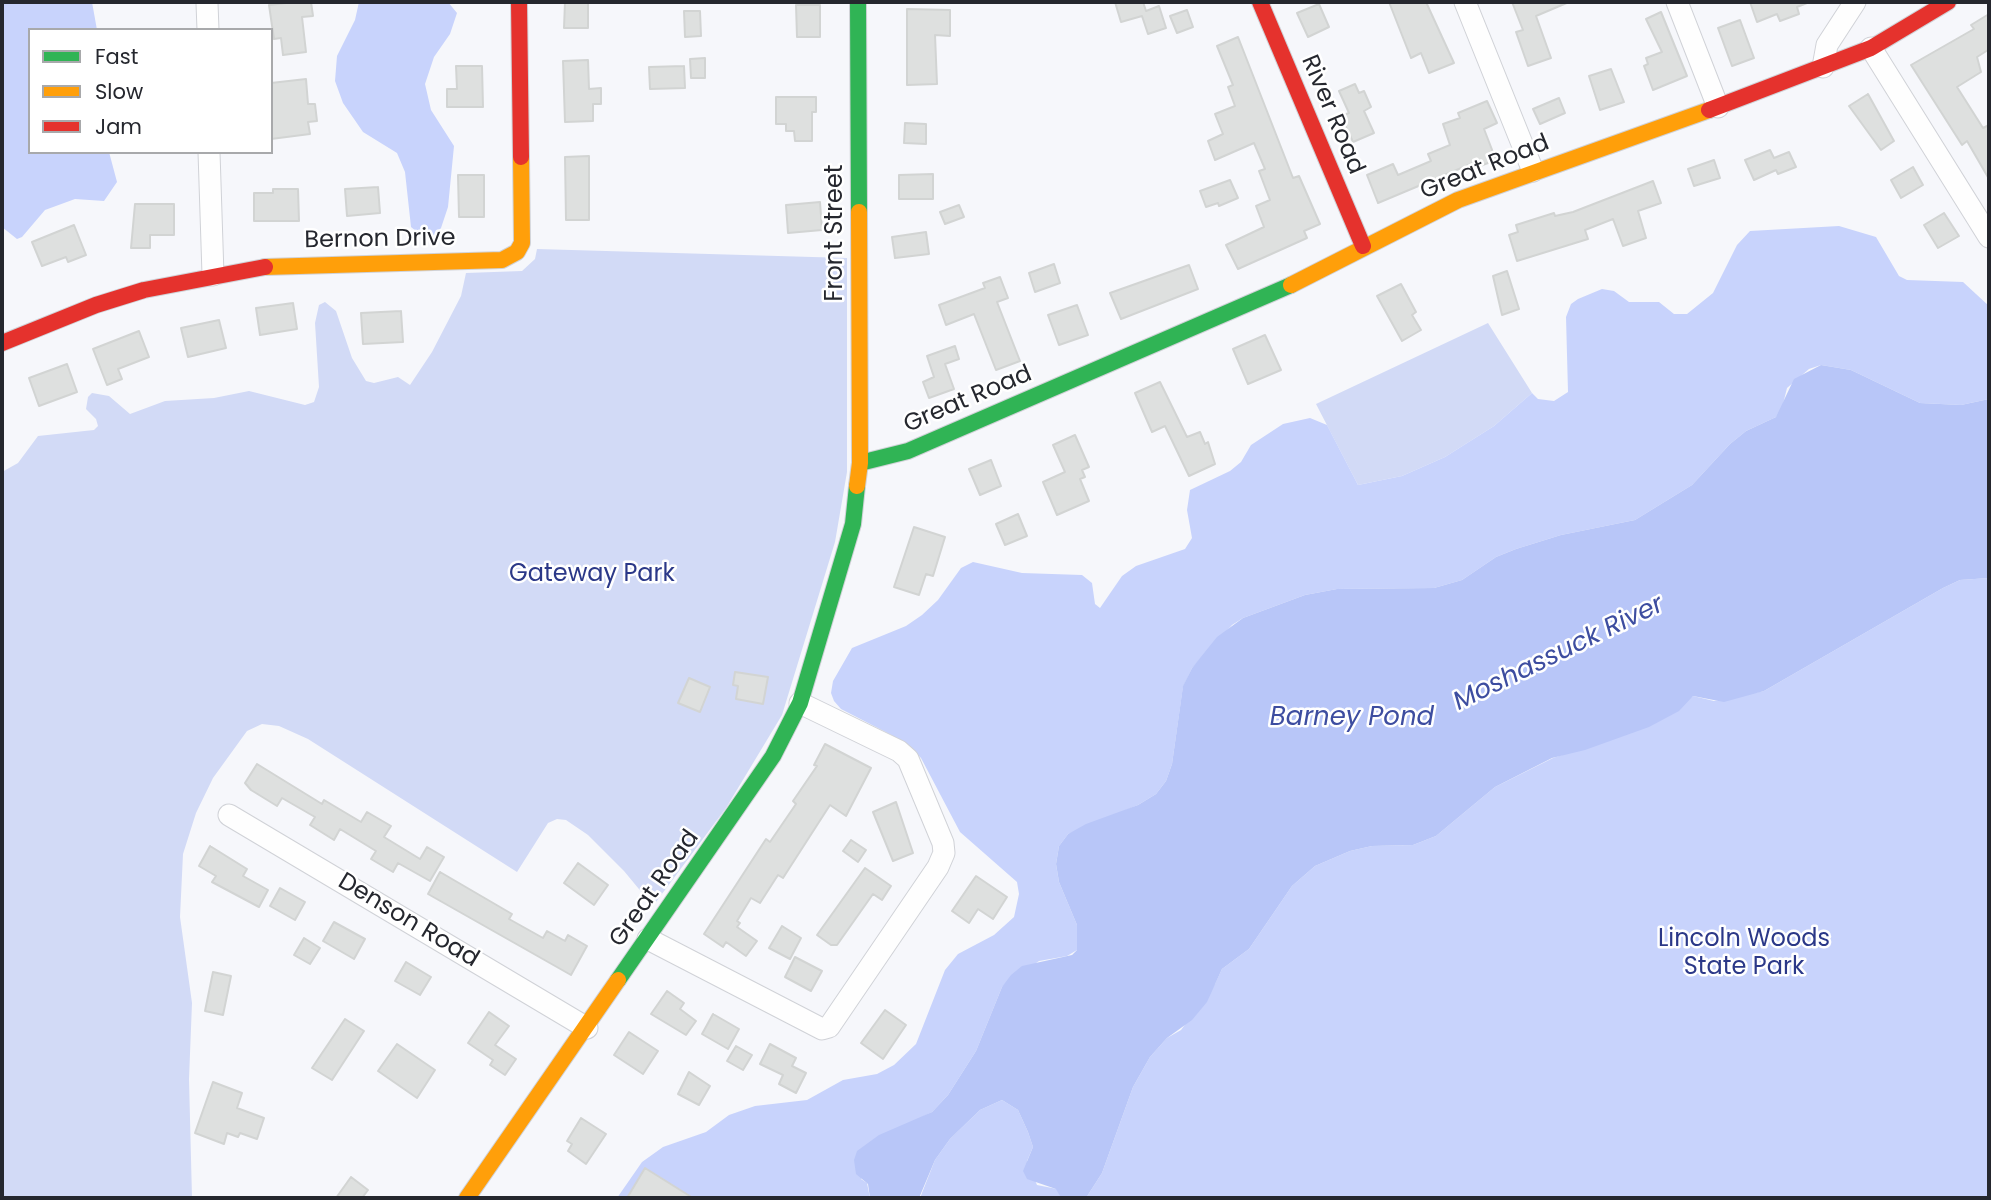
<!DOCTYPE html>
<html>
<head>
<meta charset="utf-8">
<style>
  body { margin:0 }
  #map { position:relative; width:1991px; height:1200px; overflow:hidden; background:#f6f7fb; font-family:Poppins,sans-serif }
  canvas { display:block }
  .frame { position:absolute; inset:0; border:4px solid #25272e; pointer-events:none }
  .legend { position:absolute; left:28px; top:28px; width:245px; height:126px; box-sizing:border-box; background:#fff; border:2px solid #a8a9ab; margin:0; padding:9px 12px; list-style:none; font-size:21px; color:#25272e }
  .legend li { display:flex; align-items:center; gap:14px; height:35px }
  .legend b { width:35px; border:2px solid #a8a9ab }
</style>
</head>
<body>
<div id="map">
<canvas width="1991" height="1200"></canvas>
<div class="frame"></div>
<ul class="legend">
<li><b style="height:9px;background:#30b455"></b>Fast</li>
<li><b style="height:9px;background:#ff9f0a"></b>Slow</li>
<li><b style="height:9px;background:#e5322d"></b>Jam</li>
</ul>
</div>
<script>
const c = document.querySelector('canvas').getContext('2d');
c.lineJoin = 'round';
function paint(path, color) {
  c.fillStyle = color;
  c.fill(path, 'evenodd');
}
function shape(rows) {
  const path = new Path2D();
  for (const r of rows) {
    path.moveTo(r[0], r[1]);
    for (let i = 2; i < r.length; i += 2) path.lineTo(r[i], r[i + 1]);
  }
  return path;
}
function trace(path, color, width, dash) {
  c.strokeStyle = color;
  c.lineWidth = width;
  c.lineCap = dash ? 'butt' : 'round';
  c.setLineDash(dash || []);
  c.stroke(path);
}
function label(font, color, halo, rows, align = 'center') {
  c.font = font + ' Poppins,sans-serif';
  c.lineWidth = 5;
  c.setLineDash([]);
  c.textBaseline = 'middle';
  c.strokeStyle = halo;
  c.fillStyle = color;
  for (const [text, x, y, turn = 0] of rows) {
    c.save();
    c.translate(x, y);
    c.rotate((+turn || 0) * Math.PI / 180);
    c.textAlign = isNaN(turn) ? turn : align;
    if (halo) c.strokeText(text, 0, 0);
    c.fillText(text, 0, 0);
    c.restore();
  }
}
paint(shape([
  [537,249,847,258,847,472,835,542,782,715,726,808,653,906,624,871,588,835,566,820,557,819,548,823,517,872,308,739,279,726,262,724,247,731,213,778,196,813,183,854,180,917,192,1003,189,1079,192,1198,2,1198,2,472,18,463,38,436,94,430,98,426,96,419,86,409,88,397,92,393,109,396,130,414,165,401,214,398,249,391,305,405,314,402,319,387,315,323,319,305,325,302,336,311,352,358,366,381,374,383,398,377,410,385,432,352,461,296,466,273,522,271,535,259],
  [1488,323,1532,393,1494,426,1445,457,1402,476,1358,485,1316,404]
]), '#d2daf6');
paint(shape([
  [2,2,92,2,97,30,30,30,30,152,109,152,117,182,104,201,75,199,45,210,22,237,17,239,2,227],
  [359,2,448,2,457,13,450,34,434,57,425,84,431,110,454,146,448,207,441,228,435,235,423,237,411,227,405,172,397,153,363,132,343,103,335,81,337,56,355,20],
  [1839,226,1876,237,1899,276,1907,280,1963,282,1989,306,1989,399,1961,405,1920,403,1851,370,1821,365,1809,369,1787,388,1781,412,1776,417,1746,431,1730,444,1692,485,1635,520,1561,535,1516,549,1496,557,1462,580,1434,588,1337,589,1305,595,1243,618,1232,625,1192,668,1183,687,1172,764,1166,781,1156,794,1138,805,1068,834,1059,846,1056,864,1059,882,1077,925,1077,950,1067,956,1039,961,1002,987,976,1051,948,1095,932,1112,899,1129,861,1179,867,1183,870,1198,617,1198,642,1162,663,1147,706,1132,729,1115,755,1106,807,1100,843,1080,877,1074,894,1065,916,1044,945,970,958,954,994,935,1014,917,1019,894,1017,882,960,832,921,758,905,742,841,709,834,701,831,693,833,681,852,648,906,626,922,615,938,600,961,568,973,562,1022,573,1082,575,1092,583,1095,604,1100,608,1122,576,1136,566,1185,549,1192,538,1187,510,1190,490,1230,471,1241,462,1251,445,1283,424,1310,418,1327,425,1358,485,1402,476,1445,457,1494,426,1532,393,1538,399,1554,401,1568,392,1566,317,1571,304,1578,299,1602,289,1614,291,1629,302,1659,302,1674,314,1687,314,1713,293,1737,245,1750,231],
  [1989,578,1989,1198,1086,1198,1102,1173,1133,1087,1150,1057,1167,1038,1181,1030,1215,984,1222,969,1249,949,1292,886,1315,866,1350,851,1372,846,1413,845,1436,836,1495,787,1553,758,1630,733,1693,696,1714,701,1764,691,1943,588,1960,580],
  [1002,1100,1018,1110,1028,1132,1033,1147,1027,1161,1037,1185,1057,1189,1061,1198,920,1198,935,1160,950,1139,980,1110]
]), '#c8d3fc');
paint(shape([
  [1821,365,1851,370,1920,403,1961,405,1989,399,1989,578,1960,580,1943,588,1764,691,1724,702,1693,696,1679,711,1649,727,1585,750,1552,758,1495,787,1436,836,1413,845,1372,846,1350,851,1315,866,1292,886,1249,949,1222,969,1207,1002,1192,1020,1167,1038,1150,1057,1133,1087,1102,1173,1086,1198,1061,1198,1056,1189,1027,1179,1023,1171,1033,1147,1028,1132,1018,1110,1002,1100,980,1110,950,1139,935,1160,919,1198,870,1198,868,1184,856,1174,854,1160,857,1151,879,1135,932,1112,948,1095,976,1051,1002,987,1011,975,1022,966,1072,955,1077,950,1077,925,1059,882,1056,864,1059,846,1068,834,1086,824,1138,805,1156,794,1166,781,1172,764,1183,686,1192,668,1217,637,1243,618,1305,595,1337,589,1434,588,1462,580,1496,557,1516,549,1561,535,1635,520,1692,485,1730,444,1746,431,1776,417,1794,379]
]), '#b8c6f8');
const building = shape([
  [295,2,311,2,313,16,302,17,306,52,283,55,281,38,274,39,269,5,295,2],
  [565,2,588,2,588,28,564,28,565,2],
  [1115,2,1143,2,1146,11,1159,6,1166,28,1148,34,1142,16,1121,22,1115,2],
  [1389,2,1426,2,1454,63,1429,73,1421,53,1411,58,1389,2],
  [1512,2,1569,2,1536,16,1551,58,1528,66,1516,32,1523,30,1512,2],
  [1750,2,1807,2,1807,3,1797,7,1799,14,1780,21,1777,14,1757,22,1750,2],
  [1319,4,1329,27,1308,37,1297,13,1319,4],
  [796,5,820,5,820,37,797,37,796,5],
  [907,9,950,10,950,36,935,35,937,84,907,85,907,9],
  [1187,10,1193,27,1177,33,1170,16,1187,10],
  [684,11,700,11,701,36,685,37,684,11],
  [1661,12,1687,76,1653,90,1644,66,1648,64,1646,58,1662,52,1646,19,1661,12],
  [1989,14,1989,53,1988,50,1977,57,1981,72,1957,87,1983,128,1989,125,1989,179,1967,141,1962,145,1911,65,1974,29,1971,25,1989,14],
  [1740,20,1754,58,1732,66,1718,28,1740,20],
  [1238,37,1293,178,1299,176,1320,224,1304,231,1307,238,1238,269,1226,245,1264,227,1256,206,1270,200,1259,171,1265,169,1254,143,1215,160,1208,141,1223,134,1215,114,1235,106,1228,87,1233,85,1217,46,1238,37],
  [705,58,705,78,691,78,690,59,705,58],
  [588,60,589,89,601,88,601,104,593,104,593,121,565,122,563,61,588,60],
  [456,66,482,66,483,107,447,107,447,89,457,89,456,66],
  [684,66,685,88,650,89,649,67,684,66],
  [1611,69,1624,102,1600,110,1589,76,1611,69],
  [306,79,308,104,315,104,317,121,308,122,310,134,271,139,271,83,306,79],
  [1355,84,1359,93,1364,91,1371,107,1364,111,1374,133,1353,142,1341,116,1349,113,1339,91,1355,84],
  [1868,94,1894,141,1881,150,1849,106,1868,94],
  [776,97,816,97,816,112,812,112,812,141,795,141,794,131,786,131,786,124,776,124,776,97],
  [1559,98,1565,113,1540,124,1533,109,1559,98],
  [1487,101,1497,123,1484,129,1496,160,1480,166,1478,161,1378,203,1367,175,1393,164,1398,175,1431,161,1428,154,1450,145,1443,124,1460,118,1458,113,1487,101],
  [905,123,926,124,926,144,904,143,905,123],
  [1770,150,1774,158,1789,152,1796,167,1778,174,1776,170,1754,180,1745,160,1770,150],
  [589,156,589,220,566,220,565,157,589,156],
  [1714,160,1720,178,1694,186,1688,169,1714,160],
  [1913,167,1923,185,1901,198,1891,180,1913,167],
  [933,174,933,199,899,199,899,175,933,174],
  [458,175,484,175,484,217,459,217,458,175],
  [1230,180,1238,198,1219,206,1218,203,1206,207,1200,191,1230,180],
  [1653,181,1661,203,1638,211,1646,238,1623,246,1613,219,1585,230,1588,239,1517,261,1509,235,1518,232,1516,225,1554,213,1555,216,1573,212,1653,181],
  [378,187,380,213,347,216,345,189,378,187],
  [273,189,298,189,299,221,254,221,254,193,273,193,273,189],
  [820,202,822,230,788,233,786,205,820,202],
  [135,204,174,204,174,235,150,235,150,248,131,248,135,204],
  [959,205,964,217,945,224,940,212,959,205],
  [1944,213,1959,236,1938,248,1924,225,1944,213],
  [74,225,86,255,68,262,66,257,42,266,32,242,74,225],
  [926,232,929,254,895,258,892,237,926,232],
  [1054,264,1060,283,1035,292,1029,273,1054,264],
  [1189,265,1198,289,1121,319,1110,293,1189,265],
  [1507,271,1519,309,1502,315,1493,276,1507,271],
  [1000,277,1008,298,997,302,1020,361,996,370,974,314,946,325,939,305,985,288,983,283,1000,277],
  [1401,284,1416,312,1412,315,1421,330,1402,341,1377,296,1401,284],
  [293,303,297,329,260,335,256,308,293,303],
  [1077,305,1088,335,1059,345,1048,315,1077,305],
  [401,311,403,342,363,344,361,313,401,311],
  [219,320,226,348,188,357,181,328,219,320],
  [139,331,149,357,118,369,122,379,107,385,93,349,139,331],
  [1265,335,1281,370,1248,384,1233,349,1265,335],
  [955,346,959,359,945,364,954,389,929,398,923,382,934,377,927,356,955,346],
  [67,364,77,392,39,406,29,378,67,364],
  [1160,382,1187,437,1200,432,1205,444,1208,442,1215,464,1189,476,1165,426,1152,432,1135,393,1160,382],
  [1075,435,1089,467,1082,470,1085,477,1080,479,1089,501,1057,515,1043,482,1065,472,1053,445,1075,435],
  [991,460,1001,486,980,495,969,469,991,460],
  [1018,514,1027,536,1005,545,996,524,1018,514],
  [914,527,945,537,933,576,926,574,919,595,894,587,914,527],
  [735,672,768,677,763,704,736,699,738,686,733,685,735,672],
  [689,678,710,687,700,712,678,703,689,678],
  [825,744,871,768,846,816,830,805,783,878,778,875,760,903,751,898,737,921,740,923,737,927,757,941,746,956,726,942,723,947,704,934,766,839,770,842,796,804,793,801,817,766,814,765,825,744],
  [257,764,322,804,324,800,361,822,367,812,391,826,384,837,420,859,427,847,444,857,430,881,398,863,393,872,371,859,376,851,340,829,334,840,310,825,315,817,282,798,277,806,251,790,245,783,257,764],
  [896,802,913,853,893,861,873,812,896,802],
  [851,840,866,850,858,862,843,851,851,840],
  [210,846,247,869,243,876,268,890,259,907,212,882,216,876,199,866,210,846],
  [578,863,608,885,594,905,564,883,578,863],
  [865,868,891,886,882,900,873,894,837,945,831,945,817,935,865,868],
  [440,872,512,914,509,919,543,938,547,931,565,941,568,935,587,946,571,975,428,894,440,872],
  [976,876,1007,897,993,919,978,909,969,923,952,911,976,876],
  [280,888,305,902,295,920,270,906,280,888],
  [334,922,365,939,354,959,323,941,334,922],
  [782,926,801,938,790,959,769,948,782,926],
  [304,938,320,948,310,964,294,955,304,938],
  [795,957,822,971,811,991,785,977,795,957],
  [406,962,431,977,420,995,395,981,406,962],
  [213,972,231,976,223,1015,205,1011,213,972],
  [667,991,684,1003,680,1009,696,1021,686,1035,651,1014,667,991],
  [885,1010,906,1025,883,1059,861,1043,885,1010],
  [489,1012,509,1026,495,1045,516,1059,505,1075,490,1065,493,1060,468,1043,489,1012],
  [713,1014,739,1029,728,1049,702,1034,713,1014],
  [345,1019,364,1031,332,1080,312,1068,345,1019],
  [629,1032,658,1051,643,1074,614,1055,629,1032],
  [397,1044,435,1070,417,1098,378,1071,397,1044],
  [770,1044,796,1058,792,1066,806,1073,796,1093,779,1084,783,1075,760,1064,770,1044],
  [736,1046,752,1055,743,1070,727,1061,736,1046],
  [689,1072,710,1086,699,1105,678,1094,689,1072],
  [213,1082,242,1093,237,1108,264,1118,257,1139,240,1133,238,1137,227,1133,224,1144,195,1133,213,1082],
  [581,1118,606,1134,586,1164,568,1151,572,1144,567,1141,581,1118],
  [645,1168,693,1198,627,1198,645,1168],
  [351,1177,368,1190,362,1198,336,1198,351,1177]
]);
paint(building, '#dee0df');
trace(building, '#d2d4d3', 2);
const street = shape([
  [1465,2,1533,171],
  [1677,2,1718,107],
  [207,3,208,30],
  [1871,48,1989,237],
  [1823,67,1827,45,1855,2],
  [209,152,213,275],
  [229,815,587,1028],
  [648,939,822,1029,829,1027,938,867,944,853,943,843,908,759,899,751,800,703]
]);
const fast = shape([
  [858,2,859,212],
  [860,463,908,451,1291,285],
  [618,980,773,756,800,703,853,524,857,486]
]);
const slow = shape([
  [265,267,502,260,517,252,522,243,521,157],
  [1291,285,1458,200,1709,110],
  [857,486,860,463,859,212],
  [467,1198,618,980]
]);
const jam = shape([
  [519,2,521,157],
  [1260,2,1363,246],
  [1709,110,1871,48,1948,2],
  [2,343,96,305,144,290,265,267]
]);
trace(street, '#d0d2d7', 23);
trace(fast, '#d0d2d7', 18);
trace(slow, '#d0d2d7', 18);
trace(jam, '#d0d2d7', 18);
trace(street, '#fefefe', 21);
trace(fast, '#30b455', 16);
trace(slow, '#ff9f0a', 16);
trace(jam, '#e5322d', 16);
label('24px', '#25272e', '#fff', [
  ["River Road",1332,115,67],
  ["Great Road",1485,168,-22],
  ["Front Street",836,233,-90],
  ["Bernon Drive",380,240,-1],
  ["Great Road",968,400,-23],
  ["Great Road",655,889,-55],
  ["Denson Road",408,921,31]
]);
label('24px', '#2b3888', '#fff', [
  ["Gateway Park",592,575],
  ["Lincoln Woods",1744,940],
  ["State Park",1744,968]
]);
label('italic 26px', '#3d4da0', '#fff', [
  ["Moshassuck River",1559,654,-26],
  ["Barney Pond",1352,718]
]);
</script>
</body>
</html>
